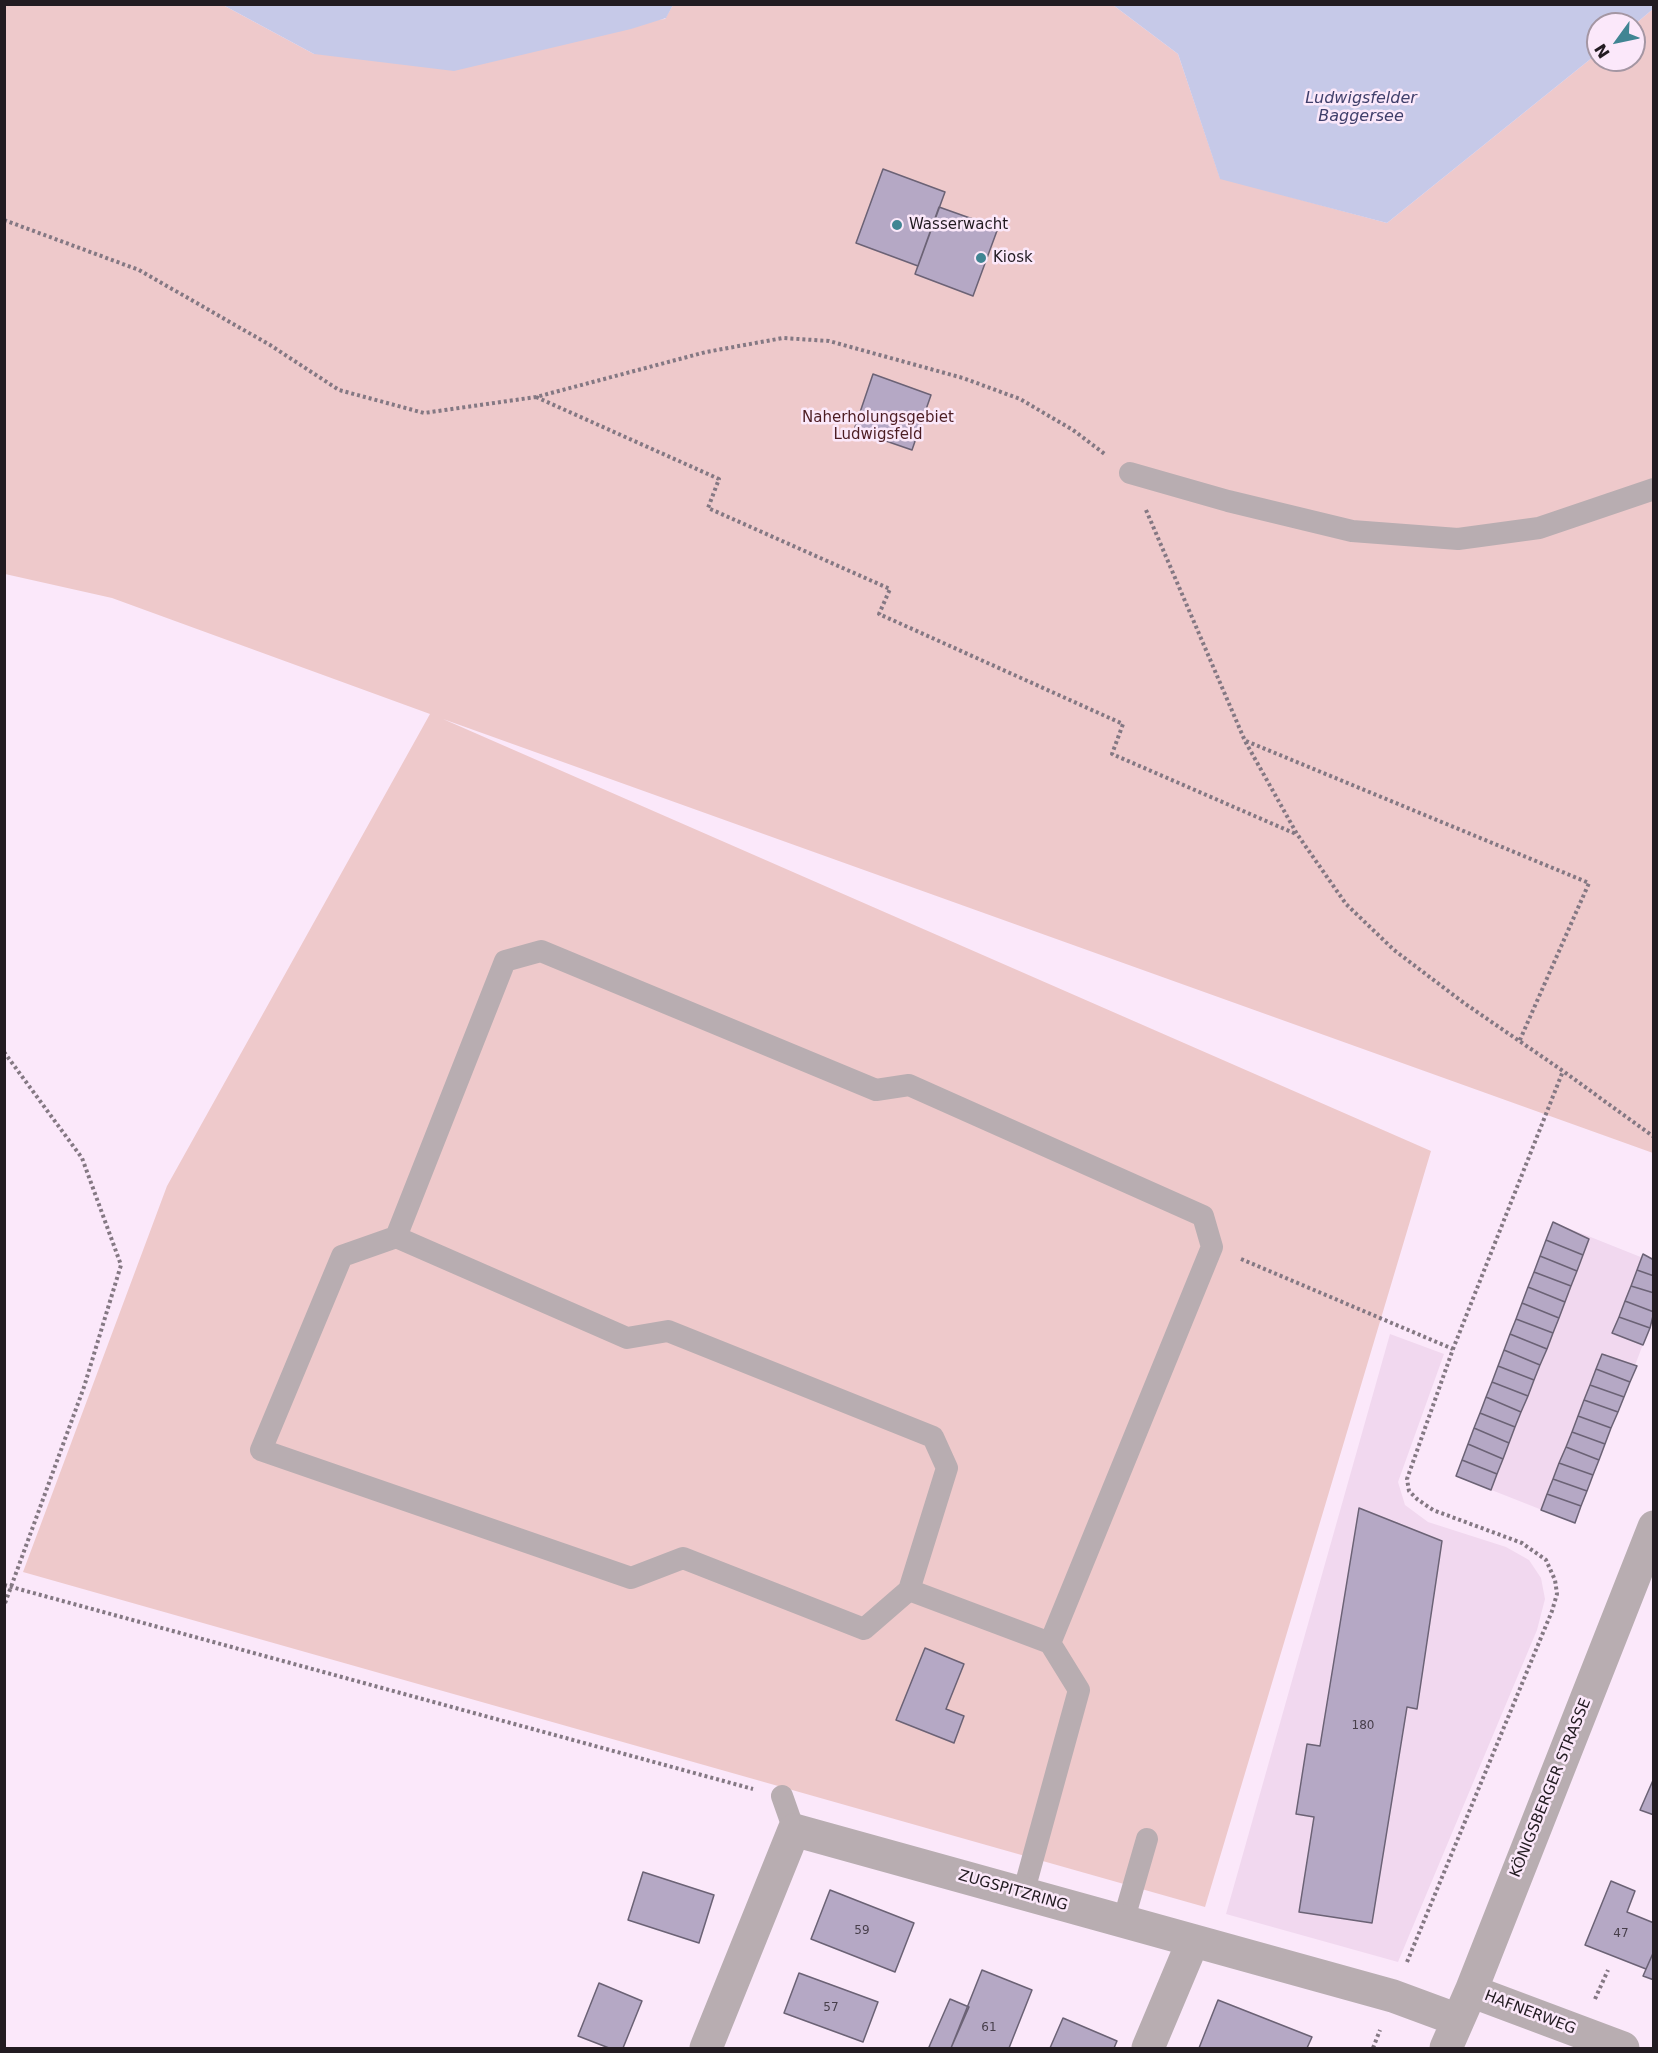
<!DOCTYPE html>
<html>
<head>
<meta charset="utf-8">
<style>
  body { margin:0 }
  #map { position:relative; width:1658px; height:2053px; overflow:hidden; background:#fbe8fa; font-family:"DejaVu Sans",sans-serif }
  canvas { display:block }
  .frame { position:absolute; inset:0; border:6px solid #221b21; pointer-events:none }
  .north { position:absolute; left:1586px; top:12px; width:60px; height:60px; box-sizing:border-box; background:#fbe8fa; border:2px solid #a496a3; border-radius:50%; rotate:237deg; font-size:16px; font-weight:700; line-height:24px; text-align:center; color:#221b21 }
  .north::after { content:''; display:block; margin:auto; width:21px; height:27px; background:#408593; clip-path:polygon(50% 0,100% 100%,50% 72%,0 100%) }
</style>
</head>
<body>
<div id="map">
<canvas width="1658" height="2053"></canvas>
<div class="frame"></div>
<div class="north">N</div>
</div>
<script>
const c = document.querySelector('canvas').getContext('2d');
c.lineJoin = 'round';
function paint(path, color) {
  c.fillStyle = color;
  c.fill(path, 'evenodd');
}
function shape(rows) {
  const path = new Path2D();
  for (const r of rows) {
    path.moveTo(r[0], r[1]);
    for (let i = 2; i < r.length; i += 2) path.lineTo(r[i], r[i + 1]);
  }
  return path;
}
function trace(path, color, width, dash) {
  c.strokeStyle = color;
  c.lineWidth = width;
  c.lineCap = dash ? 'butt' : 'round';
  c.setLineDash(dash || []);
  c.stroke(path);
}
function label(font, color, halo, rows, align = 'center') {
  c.font = font + ' "DejaVu Sans",sans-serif';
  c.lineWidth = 5;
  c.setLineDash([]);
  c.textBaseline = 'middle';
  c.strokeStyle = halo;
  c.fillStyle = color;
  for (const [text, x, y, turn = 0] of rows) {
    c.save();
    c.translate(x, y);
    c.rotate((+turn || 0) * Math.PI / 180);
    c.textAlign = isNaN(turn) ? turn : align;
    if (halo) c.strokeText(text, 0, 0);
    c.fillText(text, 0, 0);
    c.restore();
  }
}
paint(shape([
  [1553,1222,1653,1262,1653,1318,1575,1523,1456,1476],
  [1390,1334,1444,1354,1398,1482,1405,1505,1428,1522,1506,1547,1529,1560,1541,1578,1545,1599,1537,1630,1398,1962,1226,1914]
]), '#f1d8ef');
paint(shape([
  [5,5,223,5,314,54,665,19,673,5,1113,5,1178,54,1220,178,1387,223,1598,53,1598,60,1634,60,1634,25,1653,9,1653,1153,443,719,1431,1151,1205,1907,23,1572,167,1186,430,714,112,598,5,574]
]), '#eec9cb');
paint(shape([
  [1653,4,1653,9,1634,25,1598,24,1598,53,1387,223,1220,179,1178,54,1113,5],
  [223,5,673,5,666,18,631,29,454,71,314,54]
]), '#c6c9e8');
const building = shape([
  [883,169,945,192,918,266,856,243,883,169],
  [939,207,998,228,973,296,915,274,939,207],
  [873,374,931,395,912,450,854,430,873,374],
  [1553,1222,1589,1239,1583,1255,1546,1240,1553,1222],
  [1546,1240,1583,1255,1577,1271,1540,1256,1546,1240],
  [1643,1254,1654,1260,1654,1276,1637,1270,1643,1254],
  [1540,1256,1577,1271,1571,1286,1534,1272,1540,1256],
  [1637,1270,1654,1276,1654,1293,1631,1286,1637,1270],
  [1534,1272,1571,1286,1565,1302,1528,1287,1534,1272],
  [1631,1286,1654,1293,1654,1312,1625,1301,1631,1286],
  [1528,1287,1565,1302,1559,1318,1522,1303,1528,1287],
  [1625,1301,1654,1312,1650,1328,1619,1317,1625,1301],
  [1522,1303,1559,1318,1553,1333,1516,1319,1522,1303],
  [1619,1317,1650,1328,1643,1345,1612,1333,1619,1317],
  [1516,1319,1553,1333,1547,1349,1510,1334,1516,1319],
  [1510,1334,1547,1349,1540,1365,1504,1350,1510,1334],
  [1504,1350,1540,1365,1534,1380,1498,1366,1504,1350],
  [1602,1354,1637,1366,1630,1382,1596,1369,1602,1354],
  [1498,1366,1534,1380,1528,1396,1492,1382,1498,1366],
  [1596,1369,1630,1382,1624,1397,1590,1385,1596,1369],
  [1492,1382,1528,1396,1521,1412,1486,1397,1492,1382],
  [1590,1385,1624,1397,1618,1412,1584,1400,1590,1385],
  [1486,1397,1521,1412,1515,1427,1480,1413,1486,1397],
  [1584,1400,1618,1412,1611,1428,1578,1416,1584,1400],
  [1480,1413,1515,1427,1509,1443,1474,1428,1480,1413],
  [1578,1416,1611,1428,1605,1444,1572,1432,1578,1416],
  [1474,1428,1509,1443,1503,1459,1468,1444,1474,1428],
  [1572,1432,1605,1444,1599,1460,1566,1447,1572,1432],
  [1468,1444,1503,1459,1497,1474,1462,1460,1468,1444],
  [1566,1447,1599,1460,1593,1475,1559,1463,1566,1447],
  [1462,1460,1497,1474,1491,1490,1456,1476,1462,1460],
  [1559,1463,1593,1475,1587,1491,1553,1479,1559,1463],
  [1553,1479,1587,1491,1581,1506,1547,1494,1553,1479],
  [1547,1494,1581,1506,1575,1523,1541,1510,1547,1494],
  [1359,1508,1442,1541,1417,1709,1407,1707,1372,1923,1299,1912,1314,1817,1296,1814,1307,1744,1320,1746,1359,1508],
  [925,1648,964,1664,946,1709,964,1716,954,1743,896,1720,925,1648],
  [1654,1778,1654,1815,1640,1810,1654,1778],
  [643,1872,714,1895,699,1943,628,1920,643,1872],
  [1611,1881,1635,1891,1627,1912,1654,1923,1654,1951,1646,1969,1585,1945,1611,1881],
  [830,1890,914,1923,895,1972,811,1939,830,1890],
  [1654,1951,1654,1980,1643,1976,1654,1951],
  [982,1970,1032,1990,1009,2048,951,2048,982,1970],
  [799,1973,878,2002,863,2042,784,2013,799,1973],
  [599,1983,642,2001,623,2048,609,2048,578,2036,599,1983],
  [950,1999,969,2007,951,2048,931,2048,929,2047,950,1999],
  [1218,2000,1312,2037,1307,2048,1199,2048,1218,2000],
  [1063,2018,1117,2041,1114,2048,1050,2048,1063,2018]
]);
paint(building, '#b5a8c5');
trace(building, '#6b6275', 1.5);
trace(shape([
  [4,220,139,270,270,345,339,390,424,413,536,397,706,352,783,338,829,341,963,378,1020,399,1073,430,1106,455],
  [536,397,719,479,708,508,890,589,879,614,1123,724,1112,754,1296,834],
  [1146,510,1245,741,1297,834,1346,904,1394,950,1464,1003,1563,1071,1654,1137],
  [1246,741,1589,883,1519,1042],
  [4,1052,82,1158,121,1265,84,1387,4,1606],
  [1241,1259,1453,1349],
  [4,1585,753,1789],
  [1407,1962,1552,1611,1557,1594,1555,1580,1546,1560,1522,1543,1433,1510,1417,1499,1409,1491,1407,1479,1453,1349,1563,1071],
  [1595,1999,1608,1970],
  [1373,2048,1380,2030]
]), '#847883', 4, [3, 3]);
trace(shape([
  [1130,473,1228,501,1352,531,1458,539,1539,528,1654,489],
  [396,1237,342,1256,261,1450,631,1578,683,1558,864,1629,909,1590,1050,1643,1079,1690,1023,1894],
  [909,1590,947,1468,933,1437,668,1331,627,1338,396,1237,505,961,541,951,876,1090,909,1085,1203,1216,1212,1247,1050,1643],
  [782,1796,794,1830],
  [1123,1922,1147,1839]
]), '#b8adb1', 22);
trace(shape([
  [1471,1991,1623,2048],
  [706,2048,794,1830,1393,1996,1458,2020],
  [1148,2048,1193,1941],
  [1446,2048,1471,1991,1654,1527]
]), '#b8adb1', 33);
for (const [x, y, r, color] of [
  [897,225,6,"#408593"],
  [981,258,6,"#408593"]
]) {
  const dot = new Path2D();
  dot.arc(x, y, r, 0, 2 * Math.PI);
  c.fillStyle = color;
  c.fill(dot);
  trace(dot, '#fbe8fa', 2);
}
label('12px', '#473e4a', null, [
  ["180",1363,1726],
  ["59",862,1931],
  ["47",1621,1934],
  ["57",831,2008],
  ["61",989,2028]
]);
label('15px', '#221b21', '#fbe8fa', [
  ["Wasserwacht",909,225],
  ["Kiosk",993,258]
], 'left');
label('15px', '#4d1d23', '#fbe8fa', [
  ["Naherholungsgebiet",878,418],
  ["Ludwigsfeld",878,435]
]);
label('15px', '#221b21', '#fbe8fa', [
  ["KÖNIGSBERGER STRASSE",1551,1788,-68],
  ["ZUGSPITZRING",1013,1891,16],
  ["HAFNERWEG",1530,2013,21]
]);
label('italic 16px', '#3f3f6b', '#fbe8fa', [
  ["Ludwigsfelder",1361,99],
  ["Baggersee",1361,117]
]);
</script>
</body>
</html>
